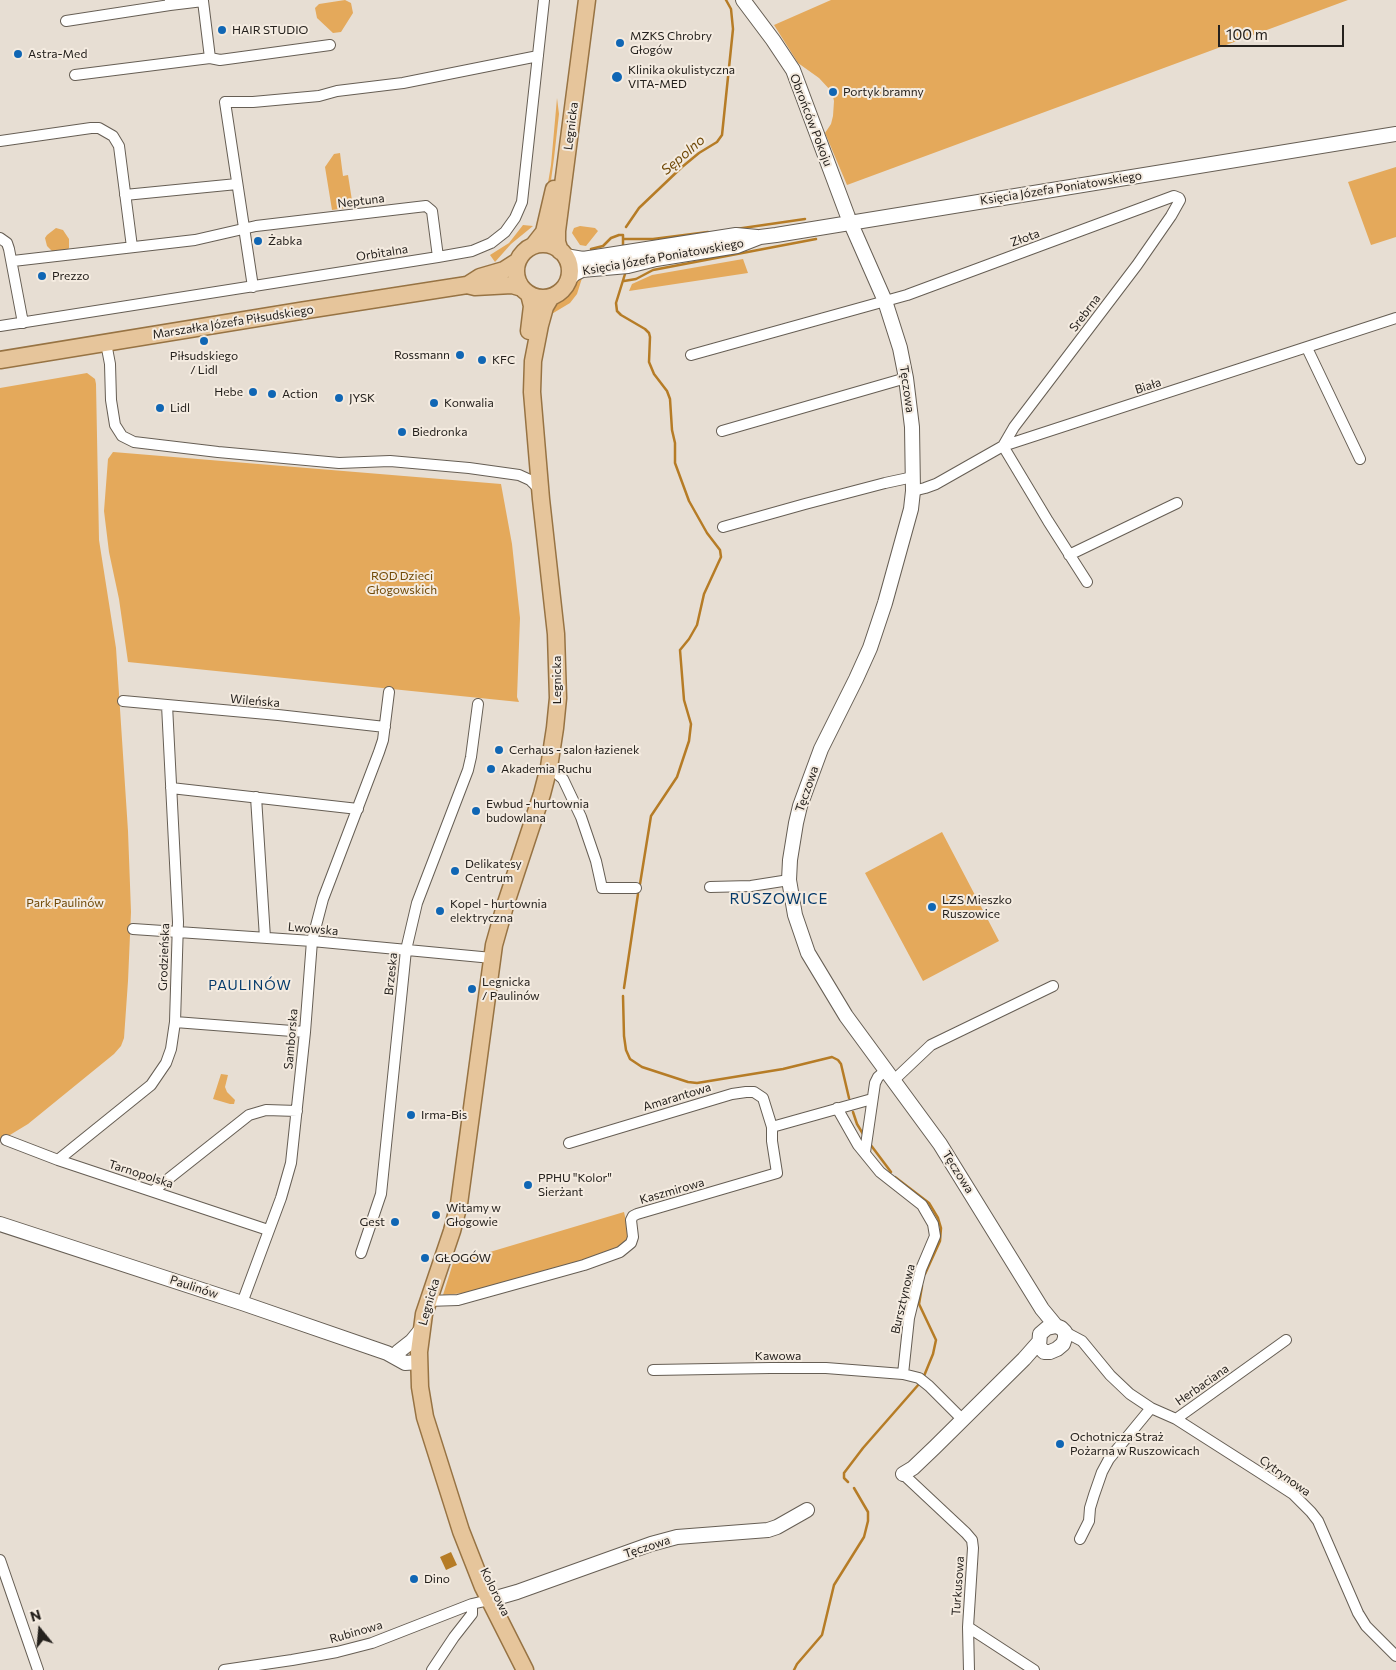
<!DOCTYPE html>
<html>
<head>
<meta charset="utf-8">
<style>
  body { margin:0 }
  #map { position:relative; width:1396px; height:1670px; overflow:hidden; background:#e7ded3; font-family:Commissioner,sans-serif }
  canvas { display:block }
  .north { position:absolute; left:15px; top:1605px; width:50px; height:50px; -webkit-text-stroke:4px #f4ebe0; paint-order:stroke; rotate:343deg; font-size:14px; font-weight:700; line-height:20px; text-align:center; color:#25211d }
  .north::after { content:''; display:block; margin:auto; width:18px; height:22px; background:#25211d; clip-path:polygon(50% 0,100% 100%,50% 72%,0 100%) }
  .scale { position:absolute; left:1218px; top:25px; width:126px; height:22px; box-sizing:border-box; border:2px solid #25211d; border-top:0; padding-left:6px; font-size:15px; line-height:18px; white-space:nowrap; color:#25211d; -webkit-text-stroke:4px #f4ebe0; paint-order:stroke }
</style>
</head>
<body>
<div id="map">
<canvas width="1396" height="1670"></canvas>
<div class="north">N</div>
<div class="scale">100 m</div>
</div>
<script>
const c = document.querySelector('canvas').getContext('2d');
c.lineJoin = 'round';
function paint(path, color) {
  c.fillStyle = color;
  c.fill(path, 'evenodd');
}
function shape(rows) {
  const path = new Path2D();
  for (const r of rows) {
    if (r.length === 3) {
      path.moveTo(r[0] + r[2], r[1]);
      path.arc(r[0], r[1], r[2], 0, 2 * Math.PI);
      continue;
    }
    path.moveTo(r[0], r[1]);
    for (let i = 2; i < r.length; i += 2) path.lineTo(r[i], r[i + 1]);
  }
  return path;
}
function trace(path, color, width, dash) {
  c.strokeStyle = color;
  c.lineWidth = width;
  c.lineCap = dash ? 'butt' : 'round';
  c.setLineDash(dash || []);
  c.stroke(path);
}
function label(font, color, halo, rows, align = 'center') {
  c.font = font + ' Commissioner,sans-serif';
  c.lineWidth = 4;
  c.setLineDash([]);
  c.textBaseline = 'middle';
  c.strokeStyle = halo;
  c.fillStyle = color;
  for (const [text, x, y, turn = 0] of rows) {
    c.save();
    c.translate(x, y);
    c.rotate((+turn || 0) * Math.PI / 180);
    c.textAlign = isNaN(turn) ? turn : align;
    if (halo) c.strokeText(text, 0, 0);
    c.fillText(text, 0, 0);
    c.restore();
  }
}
paint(shape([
  [345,0,351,3,353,13,341,32,333,33,317,18,315,8,319,4],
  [831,0,1348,0,847,185,825,133,831,124,833,116,834,101,832,92,819,78,798,63,774,25],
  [557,98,559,114,554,158,550,188,543,213,551,165],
  [340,153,343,176,348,175,353,207,332,210,325,167,334,154],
  [1396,167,1396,237,1371,245,1348,182],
  [523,225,533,226,511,244,495,262,490,255,509,243],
  [580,226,595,228,598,231,586,246,580,245,572,233,574,228],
  [56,228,63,230,69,239,69,248,65,253,54,253,47,246,45,238,47,235],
  [743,259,748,273,629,291,632,284,652,275],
  [583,275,577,294,570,303,550,315,554,307,566,298,575,283],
  [87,373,95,379,96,384,99,540,116,648,128,831,131,912,128,981,124,1038,121,1046,114,1054,28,1124,0,1141,0,388],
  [113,452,501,484,512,544,520,618,517,697,519,702,128,662,119,599,109,552,104,511,108,459],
  [942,832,999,941,923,981,865,873],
  [221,1074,228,1075,225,1087,227,1092,235,1100,234,1104,230,1104,213,1099],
  [624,1212,629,1234,628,1241,624,1245,591,1258,465,1293,443,1295,453,1263]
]), '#e4a95b');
paint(shape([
  [451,1552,457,1565,446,1570,440,1557]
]), '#b67c26');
trace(shape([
  [626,227,639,208,682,167,699,153,717,142,722,135,733,29,731,9,726,0],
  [736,229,805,219],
  [623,239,653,239,708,232],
  [591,249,603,246,611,238,619,235,623,235,623,245],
  [625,274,616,303,617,311,621,315,645,329,649,333,650,337,649,362,654,374,667,391,670,399,672,430,675,443,675,463,689,501,707,533,720,550,721,557,704,594,697,625,689,639,680,650,684,700,691,724,689,741,677,777,651,816,640,884],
  [624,281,636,279,653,270,816,239],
  [624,988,638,894],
  [623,996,624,1036,626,1050,630,1059,642,1067,688,1082,697,1083,783,1069,832,1057,838,1060,841,1064,849,1098],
  [853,1112,857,1124,863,1134],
  [870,1144,891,1172],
  [895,1177,929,1203,938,1218,941,1228,940,1241,925,1274],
  [922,1286,919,1304,936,1340,933,1354,924,1376],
  [848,1482,844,1478,844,1473,863,1448,919,1384],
  [794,1670,797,1664,822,1635,834,1585,864,1537,868,1521,868,1512,854,1488]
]), '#b67c26', 2.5);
const street = shape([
  [66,21,170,5],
  [210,58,220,60,330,45],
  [75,75,210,58,203,1,170,5,170,0],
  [0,141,91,128,99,128,113,136,119,146,132,247],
  [125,195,237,184],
  [0,238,7,243,9,249,23,323],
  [13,261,195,240,256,226,426,206,432,211,438,257],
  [253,287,225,102,253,102,319,96,337,91,403,83,538,56],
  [0,326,438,257,472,251,491,243,505,232,515,218,522,202,544,0],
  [106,343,110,364,111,400,115,425,122,436,134,442,218,452,339,463,390,461,469,468,519,475,530,480,537,487],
  [1307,348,1360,459],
  [691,355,907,295,1174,196,1179,198,1180,200,1171,216,1137,265,1014,427,1003,446,1048,521,1087,582],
  [722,431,906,378],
  [913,491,925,488,936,484,1003,446,1396,318],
  [723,527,805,504,885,483,913,477],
  [1069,555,1177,503],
  [123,701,278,715,385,727],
  [549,767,563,779,581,817,596,861,602,888,636,888],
  [171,788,358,809],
  [256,797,265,938],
  [710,887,751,886,789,880],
  [133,929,312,941,492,958],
  [175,1022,305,1032],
  [894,1080,931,1045,1053,986],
  [837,1108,858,1145,880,1172,922,1205,933,1224,935,1236,921,1269,909,1318,903,1374,919,1378,929,1386,962,1419],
  [6,1140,58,1160,268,1230],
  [569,1143,732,1094,746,1092,754,1092,763,1098,772,1127],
  [865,1152,875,1083,878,1077,886,1070],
  [58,1160,151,1085,166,1063,171,1049,175,1022,178,922,167,705],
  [153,1191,249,1115,266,1110,297,1111],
  [361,1253,381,1194,406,950,417,903,468,770,471,757,478,704],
  [427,1301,458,1300,584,1265,620,1252,631,1243,633,1237,631,1220,633,1216,637,1214,777,1173,772,1141,772,1127,872,1099],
  [242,1303,281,1198,291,1163,305,1032,312,941,323,899,379,752,383,740,389,692],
  [1065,1332,1082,1341,1110,1375,1130,1394,1151,1408,1176,1419,1259,1472,1293,1494,1311,1512,1318,1521,1358,1613,1366,1626,1396,1656],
  [653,1370,770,1368,826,1368,903,1374],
  [1176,1419,1286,1340],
  [903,1474,966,1533,972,1540,973,1548,968,1627,969,1670],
  [1080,1539,1089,1521,1090,1508,1094,1495,1102,1472,1109,1459,1151,1408],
  [0,1560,38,1670],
  [968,1627,1034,1670],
  [224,1670,292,1660,337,1652,372,1643,472,1604,489,1600],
  [432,1670,454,1637,472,1614,472,1604]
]);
const secondary = shape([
  [743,0,773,40,793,70,848,217,885,301,900,348,906,378,912,427,913,491,911,509,885,603,870,648,856,679,821,749,800,806,796,823,790,860,789,880,795,915,808,953,846,1016,940,1144,1042,1309,1056,1326,1061,1328,1065,1332,1065,1338,1063,1344,1057,1349,1050,1352,1044,1352,1039,1346,1040,1334,1047,1328,1056,1326],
  [565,256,583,259,736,235,757,237],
  [568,280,574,274,582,270,628,266,656,259,737,246,760,237,776,235,1396,134],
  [0,1224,242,1303,387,1353,405,1363,419,1362],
  [398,1352,412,1341,421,1330],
  [903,1474,913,1468,935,1447,1024,1359,1039,1342],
  [489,1600,517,1592,651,1544,677,1537,768,1530,777,1527,807,1510]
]);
const primary = shape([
  [543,271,27],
  [533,246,544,232,554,189],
  [560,251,557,242,557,231,587,0],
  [469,284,480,277,504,270,518,261],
  [529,294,532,306,529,331],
  [0,360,300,311,467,285,475,287,512,285,522,288],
  [525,1670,483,1587,461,1531,425,1417,420,1387,419,1352,424,1314,452,1231,459,1204,494,945,505,906,542,794,549,767,555,728,558,698,556,634,541,499,532,392,533,361,540,325,545,307,551,297]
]);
trace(street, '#665e54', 12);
trace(secondary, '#665e54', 16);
trace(primary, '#977343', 19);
trace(street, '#fff', 10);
trace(secondary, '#fff', 14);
trace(primary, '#e6c59b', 16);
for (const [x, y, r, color] of [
  [222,30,5,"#1066b4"],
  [620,43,5,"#1066b4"],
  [18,54,5,"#1066b4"],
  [617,77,6,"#1066b4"],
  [833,92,5,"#1066b4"],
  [258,241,5,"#1066b4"],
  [42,276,5,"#1066b4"],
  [204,341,5,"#1066b4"],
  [460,355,5,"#1066b4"],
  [482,360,5,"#1066b4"],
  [253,392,5,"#1066b4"],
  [272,394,5,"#1066b4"],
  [339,398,5,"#1066b4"],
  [434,403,5,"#1066b4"],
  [160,408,5,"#1066b4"],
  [402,432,5,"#1066b4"],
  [499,750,5,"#1066b4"],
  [491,769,5,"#1066b4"],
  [476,811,5,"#1066b4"],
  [455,871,5,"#1066b4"],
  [932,907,5,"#1066b4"],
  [440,911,5,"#1066b4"],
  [472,989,5,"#1066b4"],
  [411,1115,5,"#1066b4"],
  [528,1185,5,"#1066b4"],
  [436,1215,5,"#1066b4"],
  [395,1222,5,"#1066b4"],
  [425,1258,5,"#1066b4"],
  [1060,1444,5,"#1066b4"],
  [414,1579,5,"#1066b4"]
]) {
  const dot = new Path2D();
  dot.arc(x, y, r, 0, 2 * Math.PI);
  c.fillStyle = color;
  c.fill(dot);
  trace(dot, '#f4ebe0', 2);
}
label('12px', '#25211d', '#f4ebe0', [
  ["HAIR STUDIO",232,30],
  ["MZKS Chrobry",630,36],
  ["Głogów",630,50],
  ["Astra-Med",28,54],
  ["Klinika okulistyczna",628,70],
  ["VITA-MED",628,84],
  ["Portyk bramny",843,92],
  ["Żabka",268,241],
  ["Prezzo",52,276],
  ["Rossmann",450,355,"right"],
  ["Piłsudskiego",204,356,"center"],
  ["/ Lidl",204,370,"center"],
  ["KFC",492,360],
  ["Hebe",243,392,"right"],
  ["Action",282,394],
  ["JYSK",349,398],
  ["Konwalia",444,403],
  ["Lidl",170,408],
  ["Biedronka",412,432],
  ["Cerhaus - salon łazienek",509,750],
  ["Akademia Ruchu",501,769],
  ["Ewbud - hurtownia",486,804],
  ["budowlana",486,818],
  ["Delikatesy",465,864],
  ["Centrum",465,878],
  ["LZS Mieszko",942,900],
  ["Ruszowice",942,914],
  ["Kopel - hurtownia",450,904],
  ["elektryczna",450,918],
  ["Legnicka",482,982],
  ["/ Paulinów",482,996],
  ["Irma-Bis",421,1115],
  ["PPHU \"Kolor\"",538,1178],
  ["Sierżant",538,1192],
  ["Witamy w",446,1208],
  ["Głogowie",446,1222],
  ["Gest",385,1222,"right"],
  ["GŁOGÓW",435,1258],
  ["Ochotnicza Straż",1070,1437],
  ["Pożarna w Ruszowicach",1070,1451],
  ["Dino",424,1579]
], 'left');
label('12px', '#25211d', '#f4ebe0', [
  ["Obrońców Pokoju",811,120,69],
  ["Legnicka",571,126,-83],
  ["Księcia Józefa Poniatowskiego",1061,188,-9],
  ["Neptuna",361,201,-7],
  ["Złota",1025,238,-20],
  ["Orbitalna",382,253,-9],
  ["Księcia Józefa Poniatowskiego",663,257,-10],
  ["Srebrna",1085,313,-53],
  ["Marszałka Józefa Piłsudskiego",233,322,-9],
  ["Biała",1148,386,-18],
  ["Tęczowa",907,389,82],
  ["Legnicka",557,680,-90],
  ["Wileńska",255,701,5],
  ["Tęczowa",807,789,-71],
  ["Lwowska",313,929,5],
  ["Grodzieńska",164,957,-88],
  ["Brzeska",391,974,-84],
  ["Samborska",291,1039,-85],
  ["Amarantowa",677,1097,-17],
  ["Tęczowa",958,1172,58],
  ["Tarnopolska",141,1174,18],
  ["Kaszmirowa",672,1191,-16],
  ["Paulinów",194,1287,18],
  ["Bursztynowa",903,1299,-77],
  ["Legnicka",429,1302,-74],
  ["Kawowa",778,1356],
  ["Herbaciana",1202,1385,-35],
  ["Cytrynowa",1285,1476,36],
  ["Tęczowa",647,1547,-18],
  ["Turkusowa",958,1586,-86],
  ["Kolorowa",495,1592,64],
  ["Rubinowa",356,1632,-16]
]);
label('12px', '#704907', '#f4ebe0', [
  ["ROD Dzieci",402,576],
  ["Głogowskich",402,590],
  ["Park Paulinów",65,903]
]);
label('italic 14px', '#6f4806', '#f4ebe0', [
  ["Sępolno",683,155,-41]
]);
c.letterSpacing = '1px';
label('14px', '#043a6b', '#f4ebe0', [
  ["PAULINÓW",250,985]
]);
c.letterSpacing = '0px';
c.letterSpacing = '1px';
label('15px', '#043a6b', '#f4ebe0', [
  ["RUSZOWICE",779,899]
]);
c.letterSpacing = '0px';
</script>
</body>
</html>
